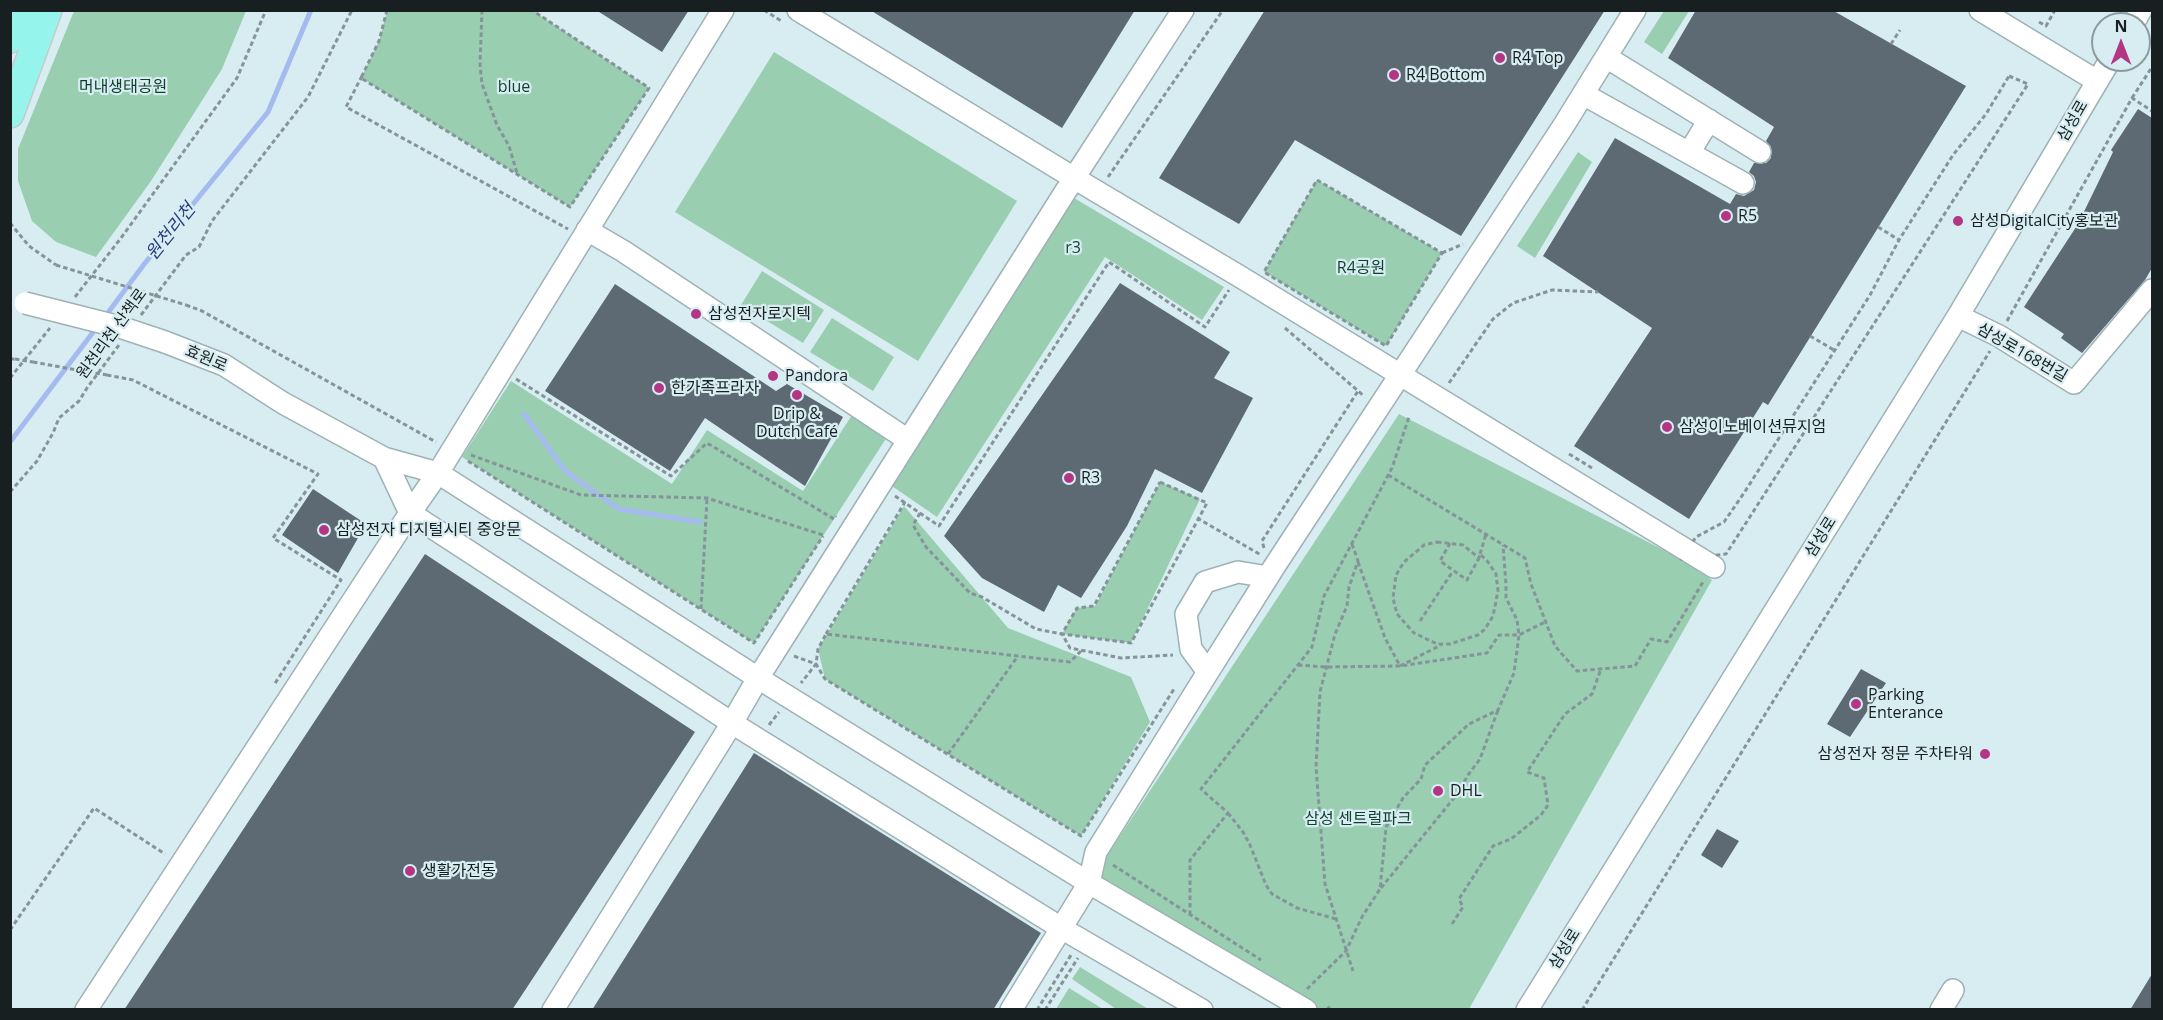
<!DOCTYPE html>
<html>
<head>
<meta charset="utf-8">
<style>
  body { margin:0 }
  #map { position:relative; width:2163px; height:1020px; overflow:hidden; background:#d8edf2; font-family:"Open Sans",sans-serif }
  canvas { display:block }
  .frame { position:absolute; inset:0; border:12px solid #181f21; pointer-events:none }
  .north { position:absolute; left:2091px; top:12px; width:60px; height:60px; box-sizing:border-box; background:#d8edf2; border:2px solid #8b9b9e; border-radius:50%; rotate:0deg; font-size:16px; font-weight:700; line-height:24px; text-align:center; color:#181f21 }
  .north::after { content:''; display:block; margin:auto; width:21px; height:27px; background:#b33685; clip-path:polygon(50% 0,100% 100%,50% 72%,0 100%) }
</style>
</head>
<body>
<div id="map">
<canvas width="2163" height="1020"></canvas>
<div class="frame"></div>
<div class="north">N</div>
</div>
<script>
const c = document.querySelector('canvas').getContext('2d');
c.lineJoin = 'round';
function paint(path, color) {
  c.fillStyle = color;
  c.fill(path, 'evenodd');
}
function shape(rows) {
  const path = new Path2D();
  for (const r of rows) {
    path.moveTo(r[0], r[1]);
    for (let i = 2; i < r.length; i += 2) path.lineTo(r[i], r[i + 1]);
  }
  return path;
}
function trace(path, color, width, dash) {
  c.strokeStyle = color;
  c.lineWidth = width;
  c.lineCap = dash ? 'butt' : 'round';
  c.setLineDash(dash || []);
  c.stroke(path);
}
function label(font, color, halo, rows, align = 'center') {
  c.font = font + ' "Open Sans","Noto Sans KR",sans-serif';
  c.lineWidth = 4.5;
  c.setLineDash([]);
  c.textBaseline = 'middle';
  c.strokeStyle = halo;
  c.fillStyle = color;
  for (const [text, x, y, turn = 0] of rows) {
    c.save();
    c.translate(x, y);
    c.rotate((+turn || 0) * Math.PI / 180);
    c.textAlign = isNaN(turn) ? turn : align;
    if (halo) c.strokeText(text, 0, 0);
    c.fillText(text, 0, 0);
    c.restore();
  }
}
paint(shape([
  [532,10,649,88,570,207,361,78,379,41,387,11],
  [74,11,246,11,222,69,151,181,96,257,56,242,32,221,18,181,18,149],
  [1664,11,1689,11,1662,54,1644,42],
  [774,52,1017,201,918,361,675,212],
  [1578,152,1592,162,1535,258,1517,246],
  [1317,180,1442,253,1386,346,1264,272],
  [1069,195,1224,287,1202,320,1105,257,937,517,889,484],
  [762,271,824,310,803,343,741,305],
  [832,318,894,357,873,391,810,352],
  [511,381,672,484,707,430,803,491,852,415,887,437,754,643,462,457],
  [1399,414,1681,559,1712,580,1469,1009,1306,1009,1089,883],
  [1160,482,1200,499,1131,643,1062,634,1077,608,1095,606],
  [904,506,1008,628,1131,677,1150,722,1081,836,825,679,818,649],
  [1080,967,1148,1009,1116,1009,1072,979],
  [1069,988,1103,1009,1056,1009]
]), '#99ceb1');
trace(shape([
  [104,318,145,263,268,112,311,10],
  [524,414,566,472,619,509,700,522],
  [10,442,97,327]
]), '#a5bbef', 5);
paint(shape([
  [596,10,689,10,662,52],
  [870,10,1135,10,1062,128],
  [1265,10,1605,10,1461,236,1295,140,1239,224,1159,178],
  [1696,10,1832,10,1966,86,1768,405,1763,402,1689,519,1574,446,1652,328,1543,256,1615,138,1730,204,1736,194,1744,196,1754,190,1756,182,1754,176,1749,172,1754,163,1766,163,1771,158,1771,147,1766,141,1774,127,1668,58],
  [2138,109,2152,118,2152,268,2145,280,2082,353,2061,338,2064,334,2024,307,2078,224,2113,152,2111,150],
  [1120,283,1230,352,1214,378,1253,398,1202,493,1155,469,1127,526,1081,598,1058,585,1044,612,982,578,944,536],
  [615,284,776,391,787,384,843,417,805,486,705,418,670,471,545,391],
  [313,489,366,524,338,573,282,535],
  [425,554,695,732,512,1010,124,1010],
  [1861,669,1886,683,1850,737,1827,724],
  [754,753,1041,933,993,1010,592,1010],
  [1717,829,1739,841,1722,868,1701,855],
  [2152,974,2152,1010,2130,1010]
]), '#5d6a74');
const minor = shape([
  [798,10,1074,178,1239,276,1714,567],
  [1980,10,2097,81],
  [2133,24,2141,10],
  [1606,57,1760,152],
  [1583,94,1743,183],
  [1689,153,1709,120],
  [587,230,623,251,908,440],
  [1958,316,1999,336,2074,383,2152,290],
  [165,342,224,365,283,403,384,458,438,473,758,678,1089,883,1306,1010],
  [384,458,410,513,732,723,1061,928,1202,1010],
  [1208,672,1191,649,1186,614,1205,582,1238,572,1268,577],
  [86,1010,410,513,438,473,723,10],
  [553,1010,732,723,758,678,1074,178,1183,10],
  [1011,1010,1089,883,1096,852,1208,672,1276,564,1564,125,1635,10],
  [1527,1010,1958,316,2110,60],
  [1941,1010,1953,990]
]);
const major = shape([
  [10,39,20,10],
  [10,114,48,10]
]);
trace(minor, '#9eb2b6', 24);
trace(major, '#c8c9ca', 30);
trace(shape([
  [387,10,379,41,361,78,570,207,649,88,532,10],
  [482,10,480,65,482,84,497,125,509,146,517,173],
  [764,10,783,22],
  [2039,22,2046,26,2055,10],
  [1891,44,1900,30],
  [362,76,346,107,568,229],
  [2009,76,2028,84,1726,554,1681,559,1696,537,1724,522,1744,493,1870,295,1899,240,1953,155,1986,114,2009,76],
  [2132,98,2152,67],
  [1108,177,1223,10],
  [1317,180,1442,253,1386,346,1264,272,1317,180],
  [10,223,29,246,56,265],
  [1878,227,1899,240],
  [1442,253,1463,244],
  [75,297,121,238,237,78,266,10],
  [186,305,202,311,436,442],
  [141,315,186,255,199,247,212,221,308,97,352,10],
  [2007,321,2132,98,2152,111],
  [1285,328,1364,396],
  [1810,336,1834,350],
  [10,359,15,359],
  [33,362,88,372],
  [107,375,133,380,318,474,273,538,341,580,274,685],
  [10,378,50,328],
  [516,379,671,476,707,443,834,519,836,516],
  [1449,383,1493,319,1513,303,1552,290,1598,292],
  [1569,454,1592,468],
  [471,455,581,495,707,498,823,535],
  [468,461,754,643,823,536],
  [1388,475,1525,558,1531,584,1555,646,1577,671,1635,666,1651,639,1667,642,1703,582],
  [1160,482,1207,503,1131,643,1062,634,1077,608,1094,606,1160,482],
  [10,492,37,461,53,433,59,418,79,401,87,388,119,345],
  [895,496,939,526,1109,262,1205,327,1229,290],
  [920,513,913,525,926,547,970,593,982,597,1036,629,1062,634,1070,648,1121,658,1173,655],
  [1197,518,1261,555],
  [1437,542,1463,545,1479,558,1480,554,1488,562,1496,574,1498,591,1493,616,1485,629,1478,635,1450,644,1437,644,1414,633,1397,614,1393,598,1396,575,1404,562,1424,545,1437,542],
  [1450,543,1440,561,1467,580,1479,558],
  [1352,544,1358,561,1349,587,1347,606,1335,634,1320,692,1316,767,1325,884,1353,971],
  [1264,548,1262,541,1358,391],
  [1480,554,1486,534],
  [1358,562,1385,638,1400,666,1441,645],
  [701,609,707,498],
  [1420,621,1453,571],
  [826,634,905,502],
  [1081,651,1070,662,826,634,818,649,816,664,825,679,1081,836,1174,689],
  [794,656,816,664,801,683],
  [1298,665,1326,667,1400,666,1487,653,1499,635,1519,635,1545,622],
  [769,725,779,712],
  [948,754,1018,656],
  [1228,813,1243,832,1250,845,1266,885,1272,894,1297,908,1336,919],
  [1113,865,1261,960],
  [1381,888,1458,793,1468,775,1480,759,1498,710],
  [1190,915,1190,860,1228,813,1201,789,1312,647,1324,596,1392,468,1409,417],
  [1452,924,1463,907,1459,899,1493,846,1511,839,1541,815,1548,805,1544,778,1527,772,1565,714,1592,694,1601,669],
  [10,930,94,808,165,854],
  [1307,989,1346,951,1362,917,1380,889,1386,827,1403,798,1421,779,1425,765,1469,724,1498,710,1514,673,1519,635,1517,620,1506,598,1506,585,1503,545],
  [1037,1010,1071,955],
  [1045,1010,1078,958],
  [1327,1010,1331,1004],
  [1582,1010,1990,351]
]), '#859498', 3, [4.5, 3]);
trace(minor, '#fff', 21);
trace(major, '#95f5ec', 27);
const minorBridge = shape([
  [25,303,120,327,165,342]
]);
trace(minorBridge, '#9eb2b6', 24, []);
trace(shape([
  [56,265,186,305],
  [15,359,33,362],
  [88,372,107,375]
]), '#859498', 3, [4.5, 3]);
trace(minorBridge, '#fff', 21);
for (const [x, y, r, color] of [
  [1500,58,6,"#b33685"],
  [1394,75,6,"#b33685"],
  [1726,216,6,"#b33685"],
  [1958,221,6,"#b33685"],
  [696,314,6,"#b33685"],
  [773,376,6,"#b33685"],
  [659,388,6,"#b33685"],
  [797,395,6,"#b33685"],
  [1667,427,6,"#b33685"],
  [1069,478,6,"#b33685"],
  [324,530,6,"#b33685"],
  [1856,704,6,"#b33685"],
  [1985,754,6,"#b33685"],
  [1438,791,6,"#b33685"],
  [410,871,6,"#b33685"]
]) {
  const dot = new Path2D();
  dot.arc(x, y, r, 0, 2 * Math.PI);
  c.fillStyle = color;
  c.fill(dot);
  trace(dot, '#d8edf2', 2);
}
label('16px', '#181f21', '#d8edf2', [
  ["R4 Top",1512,58],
  ["R4 Bottom",1406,75],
  ["R5",1738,216],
  ["삼성DigitalCity홍보관",1970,221],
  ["삼성전자로지텍",708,314],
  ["Pandora",785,376],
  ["한가족프라자",671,388],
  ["Drip &",797,414,"center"],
  ["Dutch Café",797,432,"center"],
  ["삼성이노베이션뮤지엄",1679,427],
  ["R3",1081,478],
  ["삼성전자 디지털시티 중앙문",336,530],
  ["Parking",1868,695],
  ["Enterance",1868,713],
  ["삼성전자 정문 주차타워",1973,754,"right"],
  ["DHL",1450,791],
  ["생활가전동",422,871]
], 'left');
label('16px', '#0e3f2a', '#d8edf2', [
  ["머내생태공원",123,87],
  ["blue",514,87],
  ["r3",1073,248],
  ["R4공원",1361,268],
  ["삼성 센트럴파크",1358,819]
]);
label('16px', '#181f21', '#d8edf2', [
  ["삼성로",2073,121,-60],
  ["원천리천 산책로",112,334,-54],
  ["삼성로168번길",2022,353,30],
  ["효원로",206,359,23],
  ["삼성로",1821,537,-58],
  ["삼성로",1565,949,-58]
]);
label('italic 18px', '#283e7b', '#d8edf2', [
  ["원천리천",171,232,-51]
]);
</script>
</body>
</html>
